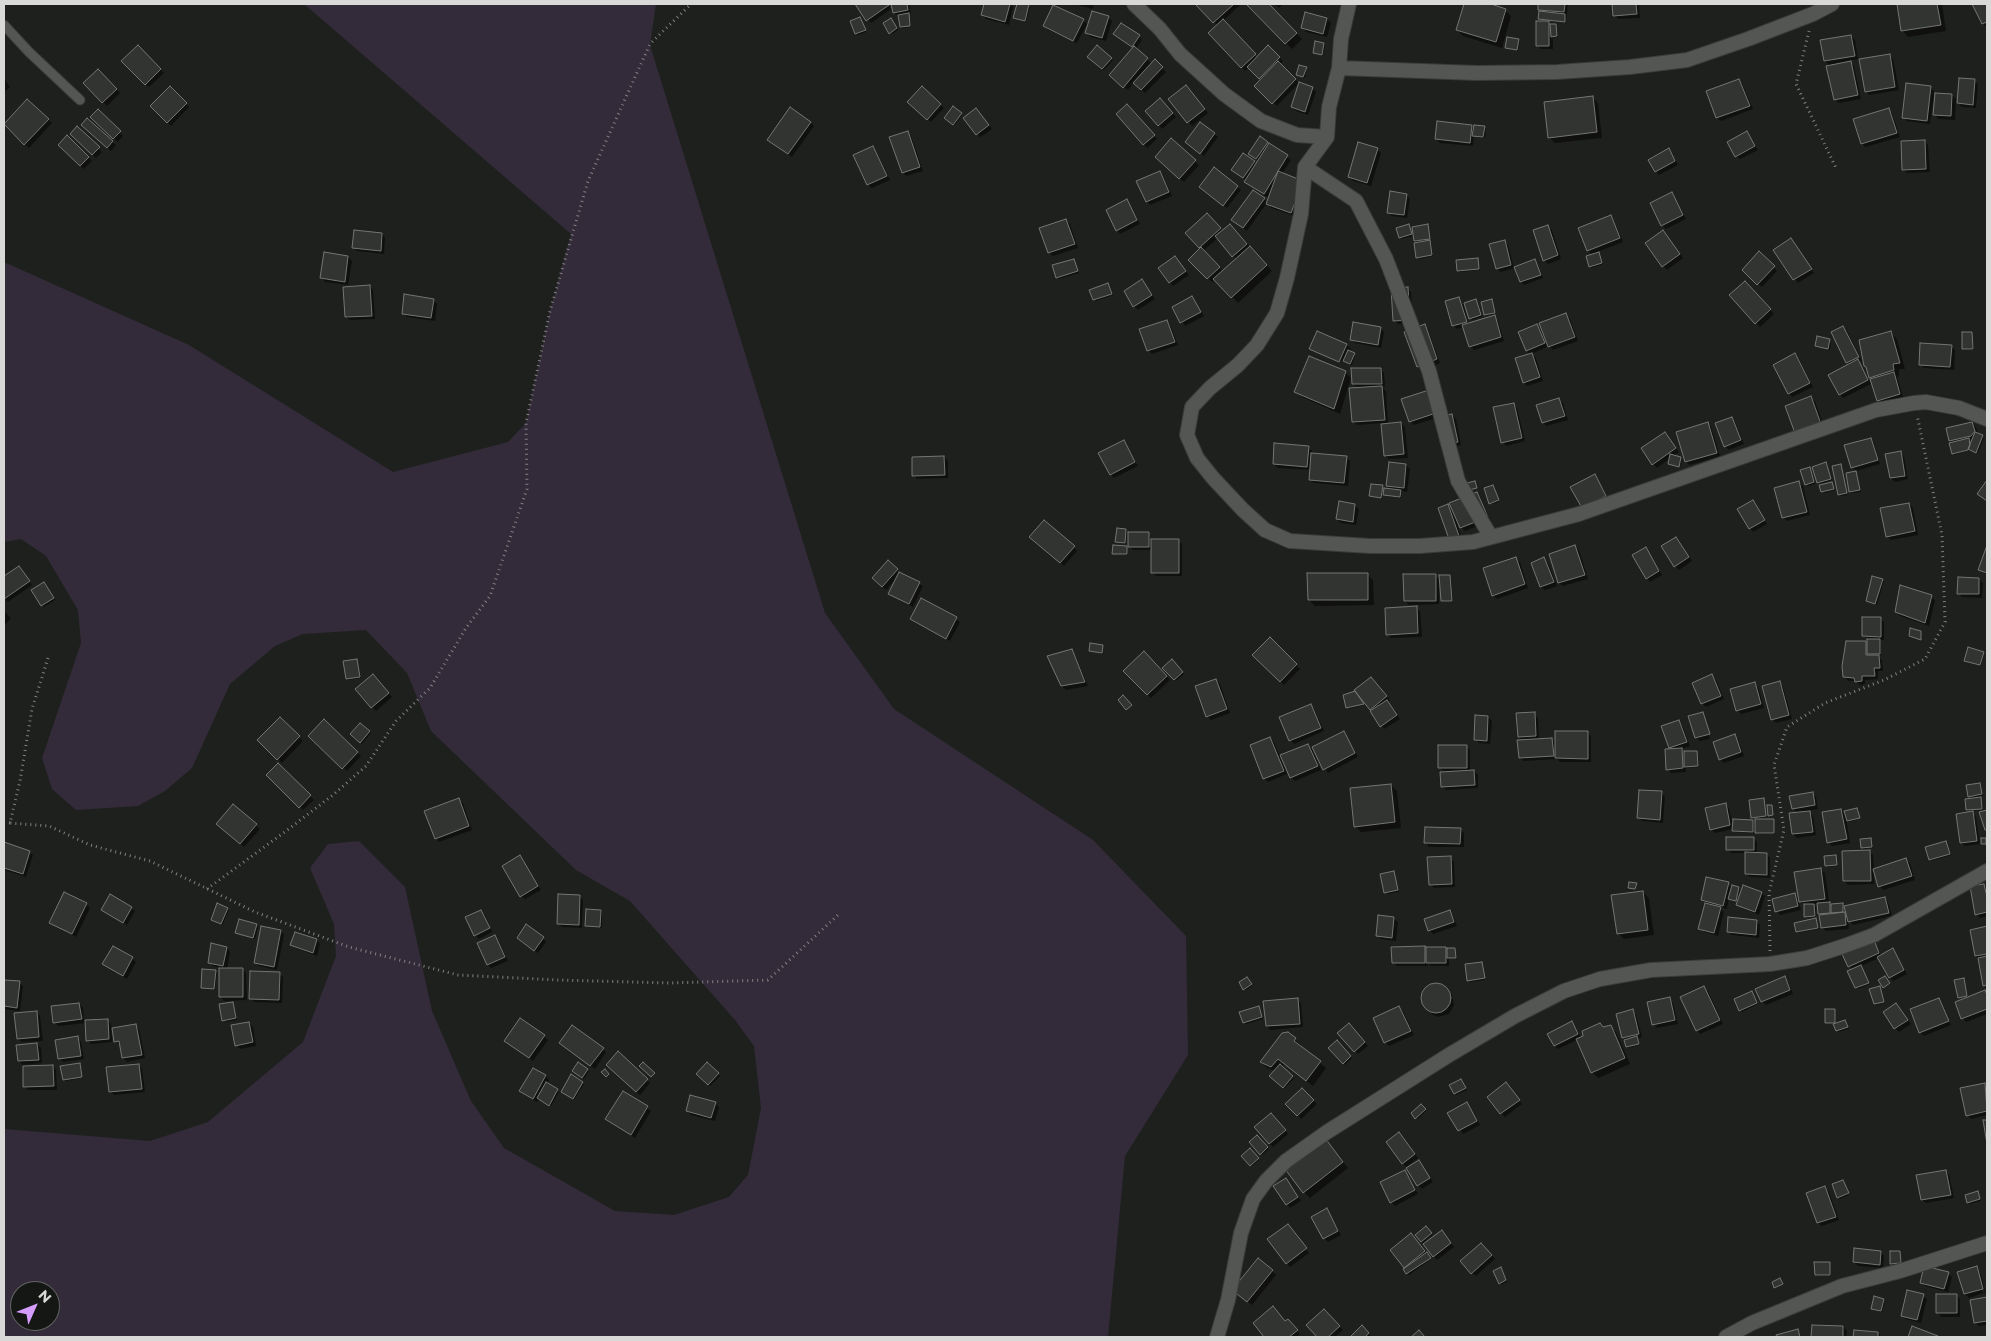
<!DOCTYPE html>
<html>
<head>
<meta charset="utf-8">
<style>
  body { margin:0 }
  #map { position:relative; width:1991px; height:1341px; overflow:hidden; background:#1e201d; font-family:Montserrat,sans-serif }
  canvas { display:block }
  .frame { position:absolute; inset:0; border:5px solid #d9dad8; pointer-events:none }
  .north { position:absolute; left:10px; top:1281px; width:50px; height:50px; box-sizing:border-box; background:#151714; border:1px solid #636562; border-radius:50%; rotate:46deg; font-size:14px; font-weight:700; line-height:20px; text-align:center; color:#d9dad8 }
  .north::after { content:''; display:block; margin:auto; width:18px; height:22px; background:#d49cfc; clip-path:polygon(50% 0,100% 100%,50% 72%,0 100%) }
</style>
</head>
<body>
<div id="map">
<canvas width="1991" height="1341"></canvas>
<div class="frame"></div>
<div class="north">N</div>
</div>
<script>
const c = document.querySelector('canvas').getContext('2d');
c.lineJoin = 'round';
function paint(path, color) {
  c.fillStyle = color;
  c.fill(path, 'evenodd');
}
function shape(rows) {
  const path = new Path2D();
  for (const r of rows) {
    if (r.length === 3) {
      path.moveTo(r[0] + r[2], r[1]);
      path.arc(r[0], r[1], r[2], 0, 2 * Math.PI);
      continue;
    }
    path.moveTo(r[0], r[1]);
    for (let i = 2; i < r.length; i += 2) path.lineTo(r[i], r[i + 1]);
  }
  return path;
}
function trace(path, color, width, dash) {
  c.strokeStyle = color;
  c.lineWidth = width;
  c.lineCap = dash ? 'butt' : 'round';
  c.setLineDash(dash || []);
  c.stroke(path);
}
paint(shape([
  [304,4,656,4,650,45,825,613,894,709,1093,840,1186,936,1188,1055,1125,1156,1108,1337,4,1337,4,1129,150,1141,208,1122,303,1042,336,956,334,924,310,868,328,844,359,841,405,887,432,1011,471,1101,504,1148,615,1211,674,1215,729,1197,748,1175,761,1108,754,1046,735,1020,630,901,576,870,431,731,407,673,366,630,303,634,275,646,230,684,192,768,165,791,138,806,76,810,52,789,42,758,81,643,78,610,46,556,21,539,4,542,4,262,189,345,393,472,508,442,526,423,550,311,571,234],
  [20,1291,50,1291,50,1321,20,1321]
]), '#332b39');
paint(shape([
  [856,4,888,4,891,9,871,23],
  [892,4,909,4,911,14,908,15,911,27,903,28,901,27,900,16,894,13],
  [985,4,1010,4,1013,7,1009,25,986,19,982,15],
  [1018,4,1030,7,1026,22,1014,18],
  [1038,4,1060,4,1060,6],
  [1074,4,1094,4,1093,9],
  [1197,4,1240,5,1223,21,1257,58,1268,47,1283,61,1280,64,1299,83,1277,106,1256,86,1262,80,1249,68,1245,71,1210,33,1218,26],
  [1248,4,1267,4,1302,39,1292,49],
  [1274,4,1283,4,1279,8],
  [1465,4,1487,4,1505,10,1511,16,1502,48,1463,36,1457,30],
  [1540,4,1568,4,1566,23,1541,20,1539,18,1543,13,1539,9],
  [1613,4,1639,4,1640,18,1618,19,1614,15],
  [1898,4,1942,4,1946,31,1908,37,1902,30],
  [1973,4,1987,4,1987,27,1983,24],
  [1306,14,1327,19,1331,23,1327,37,1306,32,1302,28],
  [1108,17,1112,21,1106,41,1090,37,1087,33],
  [860,18,866,32,858,35,856,33],
  [1083,20,1087,24,1077,43,1048,30,1045,26],
  [892,21,898,30,892,34,890,33],
  [1549,22,1557,27,1558,37,1553,38,1553,49,1541,49,1537,45],
  [1115,34,1139,36,1142,40,1136,49,1152,64,1155,61,1166,72,1145,93,1134,82,1128,90,1114,79,1134,48],
  [1851,36,1855,40,1858,59,1849,61,1854,66,1861,99,1839,103,1835,100,1831,67,1825,61],
  [1518,40,1520,41,1518,51,1507,48],
  [1324,44,1325,46,1323,56,1316,54,1314,52],
  [138,46,164,73,149,87,123,61],
  [1097,47,1113,60,1104,70,1089,57],
  [1889,55,1893,59,1899,90,1869,95,1866,91],
  [1306,68,1307,70,1305,78,1298,75],
  [98,70,120,93,107,106,84,83],
  [4,78,10,87,4,92],
  [1739,80,1742,84,1753,109,1721,121,1717,118,1707,92],
  [1974,81,1978,84,1976,108,1962,107,1958,103],
  [1930,87,1934,91,1934,94,1952,95,1956,99,1955,120,1938,119,1935,115,1936,95,1934,94,1930,124,1907,121,1903,117],
  [170,88,189,107,171,126,151,106],
  [922,88,944,108,931,122,909,102],
  [1312,88,1316,92,1308,115,1296,111,1292,107],
  [1189,90,1208,113,1192,126,1170,99],
  [1592,97,1598,103,1602,138,1555,143,1549,137],
  [27,100,52,123,29,148,5,125],
  [1164,103,1176,117,1162,129,1159,125],
  [953,107,962,115,955,125,945,118],
  [1131,109,1157,139,1147,148,1144,144],
  [1888,109,1892,113,1900,137,1865,147,1862,143],
  [98,111,123,136,118,142,92,117],
  [979,113,992,129,981,137,977,134],
  [88,119,116,145,111,151,86,129],
  [810,122,814,126,792,157,773,143],
  [1471,126,1474,129,1484,127,1486,129,1485,138,1474,137,1473,146,1440,143,1436,139],
  [77,128,102,152,96,158,71,134],
  [908,132,911,136,923,171,906,176,903,172],
  [1747,133,1758,150,1740,159,1736,156],
  [1214,134,1218,137,1204,156,1190,146],
  [67,137,92,161,84,169,60,145],
  [1171,140,1199,165,1184,182,1160,161],
  [1925,141,1928,145,1930,172,1907,173,1904,170],
  [1267,143,1291,160,1282,174,1302,182,1295,216,1271,208,1267,203,1247,231,1237,224,1264,199,1268,202,1269,198,1250,186,1247,181,1233,170,1254,162,1257,164,1259,161,1251,155],
  [872,147,876,151,890,180,872,188,868,185,854,156],
  [1377,149,1381,153,1371,186,1353,181,1349,177],
  [1669,150,1678,165,1659,175,1656,171],
  [1160,172,1163,176,1172,196,1150,205,1147,201],
  [1237,187,1241,190,1227,208,1204,190],
  [1672,194,1686,219,1666,229,1662,225],
  [1406,195,1410,199,1407,218,1392,216,1388,212],
  [1127,201,1140,224,1120,234,1117,230],
  [1207,215,1223,232,1234,229,1272,271,1238,303,1215,279,1212,282,1190,260,1201,249,1187,233],
  [1218,238,1236,259,1223,272,1203,251],
  [1611,217,1614,221,1623,242,1597,252,1603,264,1592,268,1590,267,1592,255,1588,251],
  [1066,220,1070,224,1078,248,1053,256,1050,253,1041,229],
  [1408,225,1413,236,1402,239,1400,237],
  [1427,225,1431,240,1428,240,1431,243,1433,256,1419,259,1418,257,1418,243,1415,240],
  [1548,227,1552,230,1561,259,1548,264,1544,260],
  [382,234,385,238,384,254,357,251,354,248],
  [1666,235,1683,258,1667,270,1663,266],
  [1791,239,1814,273,1798,283,1775,250],
  [1504,241,1508,245,1514,268,1535,261,1538,264,1543,278,1524,285,1521,282,1516,268,1500,272,1497,268],
  [1759,253,1777,271,1762,287,1743,270],
  [325,254,348,257,352,261,348,285,325,282,322,278],
  [1175,257,1189,275,1173,286,1169,282],
  [1477,259,1480,270,1460,272,1458,271],
  [1074,260,1079,273,1059,279,1057,277],
  [1142,281,1155,299,1138,310,1134,306],
  [1745,283,1774,314,1760,327,1731,295],
  [1108,284,1113,295,1096,301,1091,290],
  [370,286,373,290,375,319,350,320,346,317],
  [1407,288,1411,292,1413,323,1398,324,1394,320],
  [1192,298,1204,316,1185,326,1174,308],
  [1459,298,1463,305,1475,300,1477,302,1482,317,1472,320,1466,307,1464,307,1469,325,1494,317,1498,321,1504,341,1474,350,1470,346,1464,327,1457,329,1453,325],
  [433,300,437,304,435,321,407,317,403,313],
  [1492,301,1496,314,1487,316,1485,315],
  [1566,315,1570,319,1578,341,1553,350,1549,346,1531,354,1536,358,1543,381,1527,386,1524,382,1531,355,1527,351,1537,326,1545,333],
  [1167,321,1170,325,1178,345,1152,354,1148,350],
  [1424,326,1428,330,1440,363,1422,370,1418,366],
  [1843,327,1847,331,1862,361,1859,362,1871,384,1843,398,1840,394,1850,365,1847,362],
  [1381,328,1384,332,1381,348,1355,343,1351,339],
  [1318,332,1347,345,1351,349,1349,352,1355,356,1352,365,1313,350,1313,352,1311,349],
  [1891,333,1897,339,1905,369,1899,369,1899,376,1897,377,1903,397,1882,404,1878,400,1870,377],
  [1972,333,1974,350,1965,350,1963,349],
  [1818,338,1831,342,1830,350,1816,346],
  [1951,346,1955,350,1954,370,1924,368,1920,364],
  [1795,355,1799,359,1813,387,1792,397,1789,393],
  [1381,369,1384,373,1385,387,1381,387,1386,391,1388,424,1401,423,1405,427,1408,458,1389,459,1385,456,1382,423,1357,425,1353,421,1358,389,1353,383],
  [1345,372,1351,378,1340,414,1302,397,1296,391],
  [1428,392,1439,418,1452,415,1456,419,1461,445,1446,448,1436,418,1414,425,1410,421],
  [1811,398,1815,401,1825,430,1801,439],
  [1559,400,1563,403,1568,420,1546,426,1543,422],
  [1513,404,1517,408,1525,441,1506,446,1503,442],
  [1732,418,1735,422,1744,444,1729,450,1725,446],
  [1972,423,1976,427,1978,434,1984,438,1978,453,1971,450,1954,455,1952,443,1950,441],
  [1974,440,1971,447,1970,441],
  [1707,424,1711,427,1720,456,1690,465,1686,462],
  [1668,437,1679,452,1673,456,1682,460,1680,467,1671,465,1669,463,1670,458,1657,468,1653,464],
  [1870,439,1874,443,1880,464,1856,471,1852,467],
  [1123,442,1138,466,1114,478,1111,475],
  [1308,447,1312,451,1312,454,1346,458,1350,461,1348,486,1314,483,1310,480,1311,470,1278,468,1274,464],
  [1901,453,1904,457,1908,479,1895,482,1891,478],
  [944,457,948,461,948,478,917,479,914,475],
  [1826,464,1832,480,1821,484,1821,486,1832,483,1835,490,1824,493,1820,484,1818,483],
  [1406,465,1410,469,1407,492,1402,491,1401,498,1386,496,1383,493,1382,499,1370,496,1382,487,1383,489,1391,490,1387,486],
  [1841,465,1847,495,1841,496,1839,494],
  [1809,468,1815,484,1808,486,1806,485],
  [1855,472,1861,492,1852,493,1850,492],
  [1595,475,1609,500,1587,511],
  [1799,483,1803,486,1810,515,1787,521,1784,518],
  [1493,486,1499,502,1492,504,1490,503],
  [1477,493,1480,497,1491,521,1465,531,1457,524,1462,539,1454,542,1448,505,1453,510],
  [1753,502,1767,524,1753,532,1750,528],
  [1909,504,1913,508,1918,535,1891,540,1887,536],
  [1355,506,1359,509,1356,525,1341,523,1337,519],
  [1126,531,1127,532,1126,544,1118,543,1117,541],
  [1148,533,1152,540,1178,540,1182,544,1182,576,1156,576,1152,572,1152,550,1133,550,1130,547],
  [1676,538,1692,561,1679,570,1675,566],
  [1035,540,1074,547,1077,551,1064,566],
  [1127,547,1128,555,1114,553],
  [1575,547,1579,550,1588,579,1563,586,1559,583,1550,554],
  [1646,549,1662,575,1650,582,1647,578],
  [1987,549,1987,575,1980,570],
  [1516,559,1520,562,1528,588,1497,599,1493,595],
  [1544,559,1548,563,1557,586,1545,590,1541,587],
  [888,562,902,574,923,586,913,607,890,594,897,578,886,590,874,578],
  [19,567,32,585,8,602,4,597,4,578],
  [1367,574,1373,580,1374,605,1315,606,1309,600],
  [1435,575,1441,581,1450,576,1451,578,1453,602,1442,601,1441,587,1439,587,1439,604,1409,605,1405,601],
  [1872,578,1884,581,1877,605,1867,601],
  [1979,579,1983,583,1982,598,1962,597,1958,593],
  [46,585,55,600,44,607,33,591],
  [1901,587,1932,597,1935,600,1929,626,1900,616,1896,612],
  [922,600,960,622,950,641,911,619],
  [1416,608,1420,611,1422,637,1391,638,1388,635],
  [4,611,11,618,4,626],
  [1881,619,1884,622,1884,640,1878,640,1881,642,1881,655,1877,655,1882,660,1883,671,1878,671,1878,679,1865,680,1865,684,1860,685,1856,681,1848,681,1845,677,1866,643,1868,645,1868,639,1863,635],
  [1270,639,1300,669,1284,685,1254,655],
  [1102,646,1103,654,1090,651],
  [1071,651,1075,655,1088,686,1066,690,1062,686],
  [1144,653,1170,680,1151,698,1125,671],
  [1983,653,1984,654,1981,666,1965,660],
  [357,661,361,678,349,680,347,679],
  [1172,661,1184,674,1176,681,1164,668],
  [1712,676,1716,680,1724,699,1706,707,1702,703],
  [377,679,392,697,376,711,357,689],
  [1216,680,1220,684,1230,713,1211,720,1207,716],
  [1374,682,1390,700,1388,702,1400,719,1384,729,1371,709],
  [1780,683,1783,687,1792,719,1776,723,1772,719],
  [1754,684,1758,687,1764,708,1741,714,1737,710],
  [1356,694,1364,705,1349,709,1344,696],
  [1310,705,1314,709,1324,731,1294,744,1290,740],
  [1702,713,1705,716,1703,716,1710,739,1700,741,1696,738],
  [1534,714,1538,718,1539,740,1552,739,1556,743,1588,733,1591,736,1591,762,1560,762,1557,759,1524,761,1520,758,1523,741,1519,737],
  [1488,717,1492,721,1490,744,1479,743,1475,739],
  [280,718,303,741,282,763,259,740],
  [324,721,361,756,347,771,310,736],
  [1678,721,1682,725,1690,746,1681,749,1684,752,1698,754,1699,767,1686,768,1686,772,1671,773,1668,769,1672,750,1670,748],
  [360,724,371,733,362,744,351,734],
  [1343,733,1358,757,1328,773,1314,748,1312,749,1321,770,1295,781,1291,777,1308,745,1312,749],
  [1734,736,1738,740,1744,756,1724,763,1720,759],
  [1270,738,1274,742,1287,774,1268,782,1264,778],
  [1466,746,1470,750,1470,771,1474,771,1478,775,1478,788,1446,790,1442,786,1445,773,1440,767],
  [278,764,314,800,303,810,268,775],
  [1391,785,1397,791,1401,828,1361,832,1355,826],
  [1980,785,1983,796,1971,798,1972,799,1969,796],
  [1662,793,1665,796,1663,823,1642,821,1638,817],
  [1812,793,1816,797,1818,809,1808,811,1813,816,1816,835,1797,838,1793,834,1791,814,1798,813,1793,809],
  [1763,799,1767,817,1754,819,1752,817],
  [1981,799,1983,810,1971,811,1976,817,1980,844,1965,846,1961,842,1971,813,1968,809],
  [459,800,463,803,472,830,439,842,436,838],
  [1725,805,1729,808,1733,826,1753,821,1756,824,1773,821,1775,834,1758,834,1754,830,1754,833,1735,832,1734,829,1715,833,1711,829],
  [233,806,260,829,244,847,221,827],
  [1857,809,1860,819,1849,822,1846,818,1850,843,1832,846,1829,843,1841,810,1847,816],
  [1460,829,1464,833,1464,847,1429,847,1426,843],
  [1754,838,1757,842,1757,854,1767,854,1770,858,1770,878,1750,877,1746,874,1746,853,1731,853,1728,849],
  [1870,840,1873,848,1864,849,1862,847],
  [1946,843,1951,855,1931,861,1930,859],
  [4,844,29,852,33,855,26,877,4,870],
  [1870,852,1873,855,1874,869,1906,860,1910,863,1915,880,1883,890,1880,886,1874,870,1874,884,1848,885,1844,881],
  [1835,856,1838,866,1828,867,1826,866],
  [520,857,541,890,525,899,521,896],
  [1450,858,1454,862,1455,887,1434,888,1430,884],
  [1821,870,1825,873,1829,902,1820,903,1830,905,1842,904,1844,913,1848,918,1885,898,1888,902,1892,916,1853,925,1848,920,1849,929,1826,931,1822,927,1822,916,1819,913,1819,903,1813,904,1816,907,1816,917,1807,918,1805,905,1798,900,1801,910,1780,915,1777,911,1794,894,1800,900],
  [1393,872,1399,892,1387,894,1381,875],
  [1728,884,1732,888,1740,889,1738,898,1761,893,1765,896,1759,915,1742,908,1738,905,1739,902,1729,898,1727,909,1719,907,1724,912,1718,936,1704,932,1700,928,1706,904,1703,900],
  [1983,885,1987,889,1987,916,1980,918,1976,914],
  [1643,892,1649,899,1654,935,1624,939,1618,933],
  [579,896,583,900,582,928,562,927,558,924],
  [86,904,90,908,76,937,51,922],
  [131,908,135,911,127,925,103,910],
  [227,909,229,910,223,924,214,921],
  [601,911,602,913,602,928,588,927,586,926],
  [481,912,485,915,492,932,479,939,475,935],
  [1449,912,1453,916,1457,926,1433,934,1429,930],
  [1394,919,1398,922,1396,941,1381,939,1377,936],
  [1816,919,1819,929,1798,933,1797,931],
  [1757,921,1760,925,1759,938,1732,935,1728,931],
  [257,925,258,927,255,939,236,933],
  [1986,928,1987,929,1987,988,1984,985,1979,959,1976,956],
  [280,931,284,935,277,970,259,966,255,963],
  [296,933,317,940,320,944,317,956,296,948,292,945],
  [494,937,498,940,508,961,491,968,488,965,478,944],
  [543,938,546,942,538,953,522,942],
  [1873,941,1882,956,1893,950,1907,974,1893,981,1879,958,1861,966,1870,984,1858,989,1849,972,1853,970,1849,966],
  [227,948,230,952,227,970,242,969,246,973,247,1000,224,1001,221,997,220,968,213,966,209,962],
  [1424,948,1427,951,1445,948,1448,952,1455,949,1457,959,1449,959,1449,966,1431,966,1428,963,1428,966,1397,966,1393,962],
  [132,958,136,962,127,979,104,964],
  [1482,963,1485,980,1470,982,1469,980],
  [215,971,217,973,215,990,204,989,202,987],
  [279,974,283,977,282,1003,254,1002,250,998],
  [1784,978,1788,982,1793,994,1766,1005,1762,1001],
  [1249,980,1252,986,1246,990,1244,989],
  [1963,980,1968,997,1960,998,1959,997],
  [4,981,19,983,23,986,20,1011,4,1009],
  [1438,984,1443,986,1452,994,1454,1005,1449,1014,1438,1017,1433,1015,1424,1006,1422,996,1428,986],
  [1880,987,1885,1003,1876,1005,1875,1004],
  [1704,988,1708,991,1723,1024,1700,1034,1697,1030],
  [1985,992,1987,994,1987,1014,1966,1022,1963,1018],
  [1753,994,1758,1004,1742,1012,1740,1010],
  [1669,999,1673,1003,1678,1024,1657,1028,1654,1024],
  [1939,999,1942,1003,1951,1025,1924,1036,1920,1032],
  [1298,1000,1301,1003,1303,1027,1270,1030,1267,1026],
  [233,1003,237,1020,225,1022,224,1020],
  [79,1004,83,1008,84,1022,107,1020,111,1024,112,1042,91,1044,88,1040,86,1023,58,1026,55,1022],
  [1399,1007,1403,1011,1414,1035,1389,1046,1385,1042],
  [1899,1008,1911,1024,1899,1032,1895,1028],
  [1260,1009,1263,1019,1246,1024,1244,1023,1241,1013],
  [1834,1010,1836,1024,1845,1021,1849,1029,1838,1032,1835,1024,1827,1023],
  [1632,1011,1636,1015,1642,1037,1638,1038,1640,1045,1628,1048,1626,1040,1623,1037],
  [37,1012,40,1016,43,1041,22,1042,18,1039],
  [520,1019,548,1040,533,1061,510,1044],
  [249,1023,253,1027,256,1046,240,1049,236,1045],
  [1571,1023,1582,1038,1610,1026,1616,1032,1630,1064,1598,1078,1592,1072,1577,1040,1558,1049,1555,1046],
  [136,1026,139,1029,145,1058,127,1062,123,1058,121,1045,115,1041],
  [1353,1028,1368,1046,1358,1054,1355,1051],
  [1288,1034,1301,1045,1300,1047,1326,1068,1313,1086,1285,1064,1282,1068,1294,1078,1285,1088,1271,1076,1275,1071,1267,1068,1261,1062],
  [77,1038,81,1042,84,1059,63,1062,59,1058],
  [1337,1042,1352,1058,1345,1065,1329,1048],
  [560,1043,603,1049,606,1052,595,1069],
  [37,1044,41,1048,42,1063,23,1065,19,1061],
  [618,1053,650,1083,640,1095,608,1065],
  [80,1064,83,1078,65,1081,64,1079],
  [707,1064,720,1076,710,1086,698,1074],
  [139,1065,142,1069,145,1092,114,1095,110,1091],
  [53,1066,56,1070,57,1090,28,1090,25,1087],
  [533,1069,546,1076,549,1080,547,1084,559,1092,551,1106,539,1099,537,1102,521,1091],
  [587,1070,589,1071,584,1079,575,1073],
  [1461,1080,1467,1090,1456,1095,1455,1093],
  [582,1083,584,1084,574,1100,564,1093],
  [1985,1084,1987,1086,1987,1115,1971,1119,1967,1115],
  [1509,1087,1522,1104,1505,1117,1488,1097],
  [1302,1089,1317,1104,1301,1119,1287,1104],
  [624,1093,651,1111,635,1138,607,1119],
  [715,1103,719,1107,715,1121,691,1115,687,1111],
  [1466,1103,1480,1125,1463,1134,1449,1113],
  [1421,1106,1426,1111,1418,1119,1412,1113],
  [1274,1118,1288,1134,1273,1147,1256,1128],
  [1257,1137,1269,1149,1262,1155,1251,1142],
  [1403,1138,1418,1158,1406,1167,1403,1163],
  [1325,1140,1348,1168,1310,1198,1304,1192],
  [1250,1150,1259,1160,1252,1166,1243,1157],
  [1419,1162,1433,1182,1422,1189,1418,1185],
  [1405,1171,1418,1194,1395,1206,1391,1202],
  [1946,1171,1949,1175,1954,1198,1926,1203,1922,1200],
  [1289,1183,1301,1201,1290,1208,1287,1204],
  [1844,1183,1849,1195,1840,1199,1838,1197],
  [1825,1188,1829,1192,1839,1220,1822,1226,1818,1223,1808,1194],
  [1977,1192,1981,1201,1970,1204,1968,1203],
  [1327,1210,1341,1235,1328,1242,1324,1238],
  [1426,1228,1433,1235,1426,1240,1428,1242,1445,1235,1454,1247,1437,1260,1417,1236],
  [1292,1229,1309,1253,1290,1267,1287,1263],
  [1415,1239,1431,1259,1409,1275,1404,1267],
  [1485,1248,1495,1259,1476,1276,1472,1273],
  [1881,1252,1884,1256,1883,1268,1858,1266,1854,1262],
  [1900,1252,1902,1264,1893,1265,1892,1263],
  [1829,1263,1831,1276,1818,1276,1816,1275],
  [1976,1268,1979,1271,1977,1271,1983,1293,1969,1298,1965,1294],
  [1502,1270,1507,1282,1501,1285,1500,1283],
  [1272,1271,1276,1275,1252,1305,1237,1293],
  [1979,1271,1980,1272,1986,1293,1985,1293],
  [1948,1274,1952,1277,1948,1292,1925,1286,1921,1282],
  [1956,1295,1960,1299,1960,1317,1941,1317,1938,1313],
  [1923,1296,1927,1299,1921,1323,1906,1319,1902,1316],
  [1987,1298,1987,1325,1979,1326,1975,1322,1971,1301],
  [1883,1300,1885,1301,1882,1312,1874,1310,1873,1309],
  [1324,1311,1343,1330,1335,1337,1319,1337,1308,1325],
  [1255,1324,1292,1324,1300,1334,1297,1337,1265,1337],
  [1813,1326,1843,1327,1847,1331,1846,1337,1813,1337],
  [1362,1327,1372,1337,1351,1337],
  [1797,1330,1802,1337,1778,1337,1778,1335],
  [1855,1332,1878,1333,1882,1337,1855,1337]
]), '#0007');
const building = shape([
  [855,4,888,4,889,5,866,21,855,4],
  [891,4,907,4,908,10,893,13,891,4],
  [984,4,1010,4,1005,22,981,15,984,4],
  [1017,4,1029,4,1025,21,1013,18,1017,4],
  [1195,4,1234,4,1213,23,1195,4],
  [1246,4,1269,4,1297,33,1285,44,1246,4],
  [1464,4,1491,4,1506,9,1496,42,1456,30,1464,4],
  [1538,4,1565,4,1564,12,1538,10,1538,4],
  [1612,4,1636,4,1637,14,1613,16,1612,4],
  [1897,4,1937,4,1941,25,1901,31,1897,4],
  [1972,4,1987,4,1987,22,1982,24,1972,4],
  [1053,5,1084,19,1073,41,1043,26,1053,5],
  [1092,11,1109,16,1102,38,1085,33,1092,11],
  [1539,11,1565,14,1565,22,1538,19,1539,11],
  [1305,12,1327,18,1323,34,1301,28,1305,12],
  [909,13,910,26,900,27,898,15,909,13],
  [860,17,866,30,855,34,850,21,860,17],
  [891,18,897,28,889,34,883,23,891,18],
  [1223,19,1256,54,1241,68,1208,33,1223,19],
  [1536,21,1549,21,1549,46,1536,46,1536,21],
  [1121,23,1140,35,1132,47,1113,34,1121,23],
  [1550,24,1556,24,1557,36,1551,37,1550,24],
  [1851,35,1855,56,1824,61,1820,40,1851,35],
  [1507,37,1519,39,1517,50,1505,48,1507,37],
  [1315,41,1324,43,1322,55,1313,53,1315,41],
  [138,45,161,69,145,85,121,61,138,45],
  [1097,45,1112,58,1102,69,1087,57,1097,45],
  [1268,45,1280,57,1259,79,1247,67,1268,45],
  [1134,46,1148,58,1123,88,1109,75,1134,46],
  [1890,54,1895,87,1865,92,1859,59,1890,54],
  [1155,59,1163,67,1141,90,1133,83,1155,59],
  [1278,61,1296,79,1272,104,1254,86,1278,61],
  [1851,61,1858,95,1834,100,1826,66,1851,61],
  [1299,65,1307,67,1303,77,1296,75,1299,65],
  [98,69,117,89,102,103,83,83,98,69],
  [1959,78,1975,79,1973,105,1957,103,1959,78],
  [1739,79,1750,106,1716,118,1706,91,1739,79],
  [1299,82,1313,87,1305,112,1291,107,1299,82],
  [1906,83,1931,86,1927,121,1902,118,1906,83],
  [1186,85,1205,109,1187,123,1168,99,1186,85],
  [170,86,187,103,167,123,150,106,170,86],
  [922,86,941,104,927,120,907,102,922,86],
  [1935,93,1952,94,1951,116,1933,115,1935,93],
  [1593,96,1597,132,1548,138,1544,102,1593,96],
  [1160,98,1173,113,1158,126,1145,111,1160,98],
  [27,99,49,119,24,145,4,124,27,99],
  [1127,104,1155,135,1143,145,1116,114,1127,104],
  [953,106,962,113,953,125,944,118,953,106],
  [790,107,811,122,788,154,767,140,790,107],
  [976,108,989,125,976,135,963,118,976,108],
  [1889,108,1897,133,1861,144,1853,119,1889,108],
  [98,109,121,131,113,139,90,117,98,109],
  [87,118,113,141,107,148,81,125,87,118],
  [1437,121,1472,125,1470,143,1435,139,1437,121],
  [1200,122,1215,133,1200,154,1185,142,1200,122],
  [1474,125,1485,126,1483,137,1472,136,1474,125],
  [77,126,100,147,92,155,70,134,77,126],
  [908,131,920,167,902,173,889,137,908,131],
  [1747,131,1755,146,1735,157,1727,142,1747,131],
  [67,135,89,157,80,166,58,145,67,135],
  [1260,136,1268,142,1256,159,1248,154,1260,136],
  [1171,138,1196,160,1179,179,1155,157,1171,138],
  [1925,140,1926,169,1902,170,1901,141,1925,140],
  [1358,142,1378,148,1367,183,1348,177,1358,142],
  [1269,143,1288,155,1264,194,1244,182,1269,143],
  [873,146,887,176,867,185,853,155,873,146],
  [1669,148,1675,161,1655,172,1648,160,1669,148],
  [1243,153,1255,161,1243,178,1231,170,1243,153],
  [1214,167,1238,186,1223,206,1199,187,1214,167],
  [1160,171,1169,192,1146,202,1136,181,1160,171],
  [1278,171,1303,181,1291,213,1266,204,1278,171],
  [1253,190,1265,198,1243,228,1231,220,1253,190],
  [1390,191,1407,194,1404,215,1387,213,1390,191],
  [1672,192,1683,215,1661,226,1650,203,1672,192],
  [1127,199,1137,220,1116,231,1106,210,1127,199],
  [1207,213,1221,228,1199,248,1185,233,1207,213],
  [1611,215,1620,238,1587,251,1578,228,1611,215],
  [1066,219,1075,244,1048,253,1039,228,1066,219],
  [1230,224,1247,244,1232,257,1215,236,1230,224],
  [1409,224,1412,234,1399,238,1396,228,1409,224],
  [1428,224,1430,239,1414,241,1412,227,1428,224],
  [1548,225,1558,255,1543,261,1533,230,1548,225],
  [354,230,382,233,381,251,352,248,354,230],
  [1663,230,1680,254,1662,267,1645,243,1663,230],
  [1791,238,1812,269,1793,280,1773,250,1791,238],
  [1430,240,1432,255,1416,258,1414,243,1430,240],
  [1505,240,1511,265,1496,269,1489,244,1505,240],
  [1250,246,1267,265,1231,298,1213,279,1250,246],
  [1201,247,1220,267,1207,279,1188,260,1201,247],
  [1759,251,1775,266,1757,285,1742,270,1759,251],
  [324,252,348,256,345,282,320,278,324,252],
  [1599,252,1602,263,1589,267,1586,256,1599,252],
  [1175,256,1186,271,1169,283,1158,268,1175,256],
  [1478,258,1479,269,1457,271,1456,260,1478,258],
  [1074,259,1078,271,1056,278,1052,265,1074,259],
  [1535,259,1541,275,1520,282,1514,267,1535,259],
  [1142,279,1152,295,1133,307,1124,291,1142,279],
  [1745,281,1771,309,1755,324,1729,295,1745,281],
  [1108,283,1112,294,1093,300,1089,290,1108,283],
  [370,285,372,316,345,317,343,287,370,285],
  [1408,287,1410,320,1393,321,1391,288,1408,287],
  [404,294,434,299,431,318,402,314,404,294],
  [1192,296,1201,312,1180,323,1172,307,1192,296],
  [1459,297,1467,322,1452,326,1445,301,1459,297],
  [1476,299,1481,315,1469,319,1464,303,1476,299],
  [1492,299,1495,313,1484,315,1481,302,1492,299],
  [1566,313,1575,337,1548,347,1539,323,1566,313],
  [1495,315,1501,337,1469,347,1462,325,1495,315],
  [1167,320,1175,342,1147,351,1139,329,1167,320],
  [1353,322,1381,327,1378,345,1350,340,1353,322],
  [1425,324,1437,359,1417,367,1404,332,1425,324],
  [1537,324,1545,343,1526,351,1518,332,1537,324],
  [1843,326,1859,357,1846,363,1831,332,1843,326],
  [1317,331,1347,344,1339,362,1309,349,1317,331],
  [1891,331,1900,363,1893,364,1894,370,1869,378,1866,367,1864,366,1859,340,1891,331],
  [1962,332,1972,332,1973,349,1962,349,1962,332],
  [1817,336,1830,339,1828,349,1815,346,1817,336],
  [1920,343,1952,345,1950,367,1919,365,1920,343],
  [1348,350,1355,353,1350,364,1343,361,1348,350],
  [1532,353,1540,377,1523,383,1515,358,1532,353],
  [1795,353,1810,383,1788,394,1773,365,1795,353],
  [1309,356,1346,371,1334,409,1294,392,1309,356],
  [1858,359,1868,380,1839,395,1828,375,1858,359],
  [1351,368,1381,368,1382,384,1352,384,1351,368],
  [1894,372,1900,394,1877,401,1870,379,1894,372],
  [1382,386,1385,420,1352,422,1349,388,1382,386],
  [1429,390,1436,413,1409,422,1401,399,1429,390],
  [1811,396,1822,427,1796,436,1785,406,1811,396],
  [1559,398,1565,416,1542,423,1536,405,1559,398],
  [1514,403,1522,438,1501,443,1493,407,1514,403],
  [1452,414,1458,442,1441,445,1435,418,1452,414],
  [1732,417,1741,440,1724,447,1715,423,1732,417],
  [1401,422,1404,454,1384,456,1381,424,1401,422],
  [1708,422,1717,453,1685,462,1676,432,1708,422],
  [1972,422,1975,431,1971,436,1949,441,1946,428,1972,422],
  [1665,432,1676,448,1652,465,1641,448,1665,432],
  [1975,432,1983,435,1976,453,1968,449,1975,432],
  [1871,438,1878,460,1851,468,1844,445,1871,438],
  [1969,438,1970,445,1968,450,1952,454,1949,443,1969,438],
  [1124,440,1135,462,1110,475,1098,453,1124,440],
  [1274,443,1309,446,1307,467,1273,464,1274,443],
  [1901,451,1905,476,1890,478,1885,454,1901,451],
  [1311,453,1347,456,1344,483,1309,480,1311,453],
  [1670,454,1681,457,1679,467,1668,464,1670,454],
  [944,456,945,475,912,476,912,457,944,456],
  [1389,462,1406,464,1404,488,1386,486,1389,462],
  [1826,462,1831,479,1817,483,1812,467,1826,462],
  [1841,464,1847,493,1838,495,1832,466,1841,464],
  [1810,467,1814,482,1805,485,1800,470,1810,467],
  [1856,471,1860,490,1849,492,1846,473,1856,471],
  [1595,474,1606,496,1582,508,1570,487,1595,474],
  [1987,480,1987,501,1977,494,1987,480],
  [1475,481,1477,488,1465,491,1463,484,1475,481],
  [1799,481,1807,512,1782,518,1774,488,1799,481],
  [1832,482,1834,489,1821,492,1819,485,1832,482],
  [1371,484,1383,485,1381,498,1369,496,1371,484],
  [1493,485,1499,500,1489,504,1484,488,1493,485],
  [1384,488,1401,490,1400,497,1383,495,1384,488],
  [1477,492,1488,517,1460,528,1449,503,1477,492],
  [1753,500,1765,520,1749,529,1737,509,1753,500],
  [1339,501,1355,504,1353,522,1336,519,1339,501],
  [1909,503,1915,531,1886,537,1880,508,1909,503],
  [1448,504,1459,536,1449,539,1438,508,1448,504],
  [1044,520,1075,546,1060,563,1029,537,1044,520],
  [1117,528,1126,529,1125,543,1115,542,1117,528],
  [1128,532,1149,532,1149,547,1128,547,1128,532],
  [1676,537,1689,557,1674,567,1661,546,1676,537],
  [1151,539,1179,539,1179,573,1151,573,1151,539],
  [1113,545,1127,546,1127,554,1112,554,1113,545],
  [1575,545,1585,575,1558,583,1549,554,1575,545],
  [1646,547,1659,571,1646,579,1632,555,1646,547],
  [1986,548,1987,548,1987,573,1978,570,1986,548],
  [1516,557,1525,584,1492,596,1483,568,1516,557],
  [1544,557,1554,582,1540,587,1531,563,1544,557],
  [888,560,898,569,882,587,872,578,888,560],
  [19,566,30,581,4,599,4,576,19,566],
  [899,572,920,582,909,604,888,594,899,572],
  [1307,573,1368,573,1368,600,1308,600,1307,573],
  [1403,574,1436,574,1436,601,1404,601,1403,574],
  [1439,575,1450,575,1452,601,1441,601,1439,575],
  [1872,576,1883,579,1875,604,1866,601,1872,576],
  [1958,577,1979,578,1979,594,1957,594,1958,577],
  [44,582,54,598,41,606,31,590,44,582],
  [1900,585,1932,595,1925,623,1895,612,1900,585],
  [921,598,957,617,946,639,910,619,921,598],
  [1417,606,1418,633,1386,635,1385,608,1417,606],
  [1862,617,1881,617,1881,637,1862,636,1862,617],
  [1910,628,1921,631,1921,640,1909,636,1910,628],
  [1270,637,1297,664,1280,682,1252,655,1270,637],
  [1867,639,1880,639,1880,654,1867,654,1867,639],
  [1846,641,1866,641,1866,655,1879,655,1880,668,1874,668,1875,676,1862,676,1862,681,1855,682,1854,678,1843,677,1842,666,1846,641],
  [1090,643,1103,645,1102,653,1089,651,1090,643],
  [1968,647,1984,652,1980,665,1964,661,1968,647],
  [1072,649,1085,682,1061,686,1047,656,1072,649],
  [1144,651,1167,676,1147,695,1123,671,1144,651],
  [357,659,360,677,346,679,343,661,357,659],
  [1172,659,1183,672,1174,680,1162,668,1172,659],
  [373,674,389,693,371,708,355,689,373,674],
  [1712,674,1721,696,1701,704,1692,683,1712,674],
  [1371,677,1387,696,1370,710,1354,690,1371,677],
  [1216,679,1227,709,1206,717,1195,686,1216,679],
  [1780,681,1789,715,1771,720,1762,686,1780,681],
  [1755,682,1761,704,1736,711,1730,689,1755,682],
  [1355,691,1364,704,1346,708,1343,695,1355,691],
  [1123,695,1132,705,1126,710,1118,700,1123,695],
  [1387,700,1397,715,1380,727,1370,711,1387,700],
  [1311,704,1321,728,1289,741,1279,717,1311,704],
  [1535,712,1536,736,1518,737,1516,713,1535,712],
  [1703,712,1710,734,1695,738,1688,716,1703,712],
  [1475,715,1488,716,1487,741,1474,740,1475,715],
  [280,717,300,736,277,760,257,740,280,717],
  [324,719,358,752,342,769,308,736,324,719],
  [1679,720,1687,742,1669,748,1661,726,1679,720],
  [360,723,370,731,360,743,350,734,360,723],
  [1344,731,1355,753,1323,770,1312,747,1344,731],
  [1555,731,1588,731,1588,759,1555,758,1555,731],
  [1735,734,1741,752,1719,760,1713,742,1735,734],
  [1270,737,1284,771,1263,779,1250,745,1270,737],
  [1552,738,1554,756,1519,758,1517,740,1552,738],
  [1308,744,1318,766,1290,778,1280,755,1308,744],
  [1438,745,1467,745,1467,768,1438,768,1438,745],
  [1682,748,1683,768,1666,770,1665,749,1682,748],
  [1684,751,1697,751,1698,766,1684,767,1684,751],
  [278,763,311,795,299,808,266,775,278,763],
  [1474,770,1475,785,1441,787,1440,772,1474,770],
  [1980,783,1982,794,1968,797,1966,785,1980,783],
  [1391,784,1395,822,1354,827,1350,788,1391,784],
  [1639,790,1662,791,1660,820,1637,818,1639,790],
  [1813,792,1815,805,1792,809,1789,796,1813,792],
  [1981,797,1982,809,1966,810,1965,799,1981,797],
  [459,798,469,826,435,839,424,811,459,798],
  [1764,798,1766,816,1751,818,1749,800,1764,798],
  [1726,803,1730,825,1710,830,1705,808,1726,803],
  [233,804,257,824,240,844,216,824,233,804],
  [1767,805,1772,805,1773,815,1768,816,1767,805],
  [1857,808,1860,818,1847,821,1844,811,1857,808],
  [1841,809,1847,839,1827,843,1822,812,1841,809],
  [1987,810,1987,830,1985,830,1979,812,1987,810],
  [1810,811,1813,832,1792,834,1789,813,1810,811],
  [1973,811,1977,841,1960,843,1956,814,1973,811],
  [1733,819,1753,820,1753,832,1732,831,1733,819],
  [1755,819,1774,819,1774,833,1755,833,1755,819],
  [1425,827,1461,828,1460,844,1424,843,1425,827],
  [1726,837,1754,837,1754,850,1726,850,1726,837],
  [1871,838,1872,847,1861,848,1860,839,1871,838],
  [1981,838,1986,838,1986,844,1981,844,1981,838],
  [1946,841,1950,854,1929,860,1925,847,1946,841],
  [4,842,30,851,23,874,4,868,4,842],
  [1870,850,1871,881,1843,881,1842,851,1870,850],
  [1745,852,1767,853,1767,875,1745,874,1745,852],
  [520,855,538,886,520,897,502,866,520,855],
  [1836,855,1837,865,1825,866,1824,856,1836,855],
  [1451,856,1452,884,1429,885,1427,857,1451,856],
  [1906,858,1912,876,1878,887,1873,869,1906,858],
  [1821,868,1825,899,1799,902,1794,872,1821,868],
  [1394,871,1398,890,1384,893,1380,874,1394,871],
  [1706,877,1729,882,1723,906,1701,900,1706,877],
  [1629,882,1637,883,1635,889,1628,888,1629,882],
  [1984,884,1987,897,1987,912,1975,915,1970,886,1984,884],
  [1732,885,1739,887,1736,901,1728,899,1732,885],
  [1743,885,1762,892,1755,912,1736,905,1743,885],
  [1643,891,1648,930,1617,934,1611,895,1643,891],
  [64,892,87,903,72,934,49,923,64,892],
  [1795,893,1798,906,1775,912,1772,899,1795,893],
  [110,894,132,907,123,923,101,910,110,894],
  [558,894,580,895,579,925,557,924,558,894],
  [1885,897,1889,913,1848,922,1844,906,1885,897],
  [1830,902,1830,913,1818,914,1817,903,1830,902],
  [217,903,228,908,221,924,211,920,217,903],
  [1705,903,1721,907,1714,933,1698,929,1705,903],
  [1843,903,1843,912,1831,913,1831,904,1843,903],
  [1804,904,1814,904,1815,916,1804,917,1804,904],
  [586,909,601,910,600,927,585,926,586,909],
  [481,910,490,928,474,936,465,917,481,910],
  [1450,910,1454,922,1428,931,1424,919,1450,910],
  [1845,912,1846,925,1821,928,1819,915,1845,912],
  [1378,915,1394,917,1392,938,1376,936,1378,915],
  [1728,917,1757,920,1756,935,1727,932,1728,917],
  [1816,918,1818,928,1796,932,1794,923,1816,918],
  [239,919,257,924,253,938,235,933,239,919],
  [526,924,544,937,534,951,517,938,526,924],
  [261,926,281,930,274,967,254,963,261,926],
  [1987,926,1987,954,1975,956,1970,930,1987,926],
  [295,932,317,939,313,953,290,945,295,932],
  [495,935,505,957,487,965,477,943,495,935],
  [1874,940,1879,953,1848,967,1842,954,1874,940],
  [211,943,227,947,223,966,208,963,211,943],
  [113,946,133,957,123,976,102,964,113,946],
  [1425,946,1425,963,1392,963,1391,947,1425,946],
  [1426,947,1446,947,1446,963,1426,963,1426,947],
  [1447,948,1455,948,1456,958,1447,958,1447,948],
  [1893,948,1904,970,1889,978,1877,957,1893,948],
  [1987,956,1987,985,1983,986,1978,958,1987,956],
  [1482,962,1485,978,1467,981,1465,964,1482,962],
  [1861,965,1869,983,1855,988,1847,971,1861,965],
  [219,968,243,968,243,997,219,997,219,968],
  [202,969,216,970,214,989,201,988,202,969],
  [250,971,280,972,279,1000,249,999,250,971],
  [1785,976,1790,990,1761,1002,1755,989,1785,976],
  [1885,976,1890,983,1883,988,1878,980,1885,976],
  [1247,977,1252,984,1243,990,1239,982,1247,977],
  [1964,978,1967,996,1958,998,1954,980,1964,978],
  [4,980,20,981,17,1008,4,1006,4,980],
  [1436,998,15],
  [1704,986,1720,1020,1696,1031,1680,997,1704,986],
  [1880,986,1884,1002,1874,1004,1869,989,1880,986],
  [1985,990,1987,995,1987,1009,1961,1019,1955,1002,1985,990],
  [1752,991,1757,1003,1739,1011,1734,999,1752,991],
  [1670,997,1675,1020,1652,1025,1647,1002,1670,997],
  [1298,998,1300,1024,1266,1026,1263,1001,1298,998],
  [1939,998,1949,1021,1919,1033,1910,1009,1939,998],
  [233,1002,236,1018,222,1021,219,1004,233,1002],
  [79,1003,82,1019,53,1023,51,1006,79,1003],
  [1896,1003,1908,1020,1894,1029,1883,1012,1896,1003],
  [1259,1006,1262,1017,1243,1023,1239,1012,1259,1006],
  [1399,1006,1411,1031,1384,1043,1373,1018,1399,1006],
  [1633,1009,1639,1034,1622,1038,1616,1014,1633,1009],
  [1825,1009,1835,1009,1835,1023,1825,1023,1825,1009],
  [37,1011,39,1037,17,1039,14,1013,37,1011],
  [520,1018,545,1035,529,1058,504,1041,520,1018],
  [108,1019,109,1039,86,1041,85,1020,108,1019],
  [1845,1020,1848,1027,1836,1031,1833,1024,1845,1020],
  [1572,1021,1578,1034,1554,1046,1547,1034,1572,1021],
  [249,1022,253,1042,235,1046,231,1025,249,1022],
  [1349,1023,1365,1042,1354,1052,1337,1033,1349,1023],
  [1600,1023,1603,1027,1611,1025,1625,1058,1591,1073,1576,1039,1583,1036,1582,1031,1600,1023],
  [136,1024,142,1055,122,1058,119,1041,114,1042,112,1028,136,1024],
  [572,1025,604,1048,590,1066,559,1043,572,1025],
  [1288,1032,1296,1038,1294,1041,1321,1061,1306,1081,1278,1059,1271,1067,1260,1062,1282,1033,1288,1032],
  [78,1036,81,1056,58,1059,55,1040,78,1036],
  [1637,1036,1639,1044,1626,1047,1624,1040,1637,1036],
  [1337,1040,1351,1056,1343,1064,1328,1048,1337,1040],
  [37,1043,39,1060,18,1061,16,1045,37,1043],
  [618,1051,648,1079,636,1092,606,1065,618,1051],
  [578,1062,588,1069,582,1078,572,1071,578,1062],
  [643,1062,655,1073,651,1077,639,1066,643,1062],
  [707,1062,719,1073,708,1085,696,1074,707,1062],
  [80,1063,82,1077,63,1080,60,1066,80,1063],
  [139,1064,142,1089,109,1092,106,1067,139,1064],
  [1280,1064,1293,1076,1283,1088,1269,1076,1280,1064],
  [53,1065,54,1086,23,1087,23,1066,53,1065],
  [533,1068,546,1075,533,1099,519,1091,533,1068],
  [605,1069,609,1074,606,1077,601,1072,605,1069],
  [571,1074,583,1082,573,1099,561,1092,571,1074],
  [1461,1079,1466,1088,1454,1094,1449,1085,1461,1079],
  [546,1082,558,1089,549,1106,537,1098,546,1082],
  [1506,1082,1520,1100,1500,1114,1487,1097,1506,1082],
  [1985,1083,1987,1111,1966,1116,1960,1088,1985,1083],
  [1302,1088,1314,1100,1297,1116,1285,1104,1302,1088],
  [623,1091,648,1106,631,1135,605,1119,623,1091],
  [690,1095,716,1102,711,1118,686,1111,690,1095],
  [1467,1102,1477,1121,1458,1131,1447,1113,1467,1102],
  [1421,1104,1426,1109,1415,1119,1411,1113,1421,1104],
  [1271,1113,1286,1130,1269,1144,1254,1127,1271,1113],
  [1983,1120,1987,1120,1987,1144,1983,1120],
  [1399,1132,1415,1154,1402,1164,1386,1142,1399,1132],
  [1257,1135,1268,1147,1260,1155,1249,1142,1257,1135],
  [1325,1138,1343,1162,1303,1193,1285,1169,1325,1138],
  [1250,1148,1259,1158,1250,1166,1241,1156,1250,1148],
  [1419,1160,1430,1178,1417,1186,1406,1168,1419,1160],
  [1405,1170,1415,1190,1390,1203,1380,1182,1405,1170],
  [1946,1170,1951,1195,1921,1200,1916,1175,1946,1170],
  [1286,1178,1298,1197,1286,1205,1273,1186,1286,1178],
  [1843,1180,1849,1193,1837,1198,1832,1184,1843,1180],
  [1825,1186,1836,1217,1817,1223,1806,1193,1825,1186],
  [1978,1191,1980,1199,1967,1203,1965,1195,1978,1191],
  [1327,1208,1338,1231,1323,1239,1311,1217,1327,1208],
  [1288,1224,1307,1248,1286,1264,1267,1239,1288,1224],
  [1426,1226,1432,1233,1421,1242,1415,1235,1426,1226],
  [1442,1230,1451,1243,1433,1257,1423,1244,1442,1230],
  [1411,1233,1425,1251,1404,1268,1390,1250,1411,1233],
  [1481,1243,1492,1255,1471,1274,1460,1261,1481,1243],
  [1854,1248,1881,1251,1880,1265,1853,1262,1854,1248],
  [1890,1251,1900,1251,1901,1263,1890,1264,1890,1251],
  [1427,1252,1431,1258,1406,1274,1403,1269,1427,1252],
  [1258,1258,1273,1270,1247,1302,1232,1290,1258,1258],
  [1814,1262,1830,1262,1830,1275,1815,1275,1814,1262],
  [1924,1266,1949,1272,1944,1289,1920,1283,1924,1266],
  [1977,1266,1983,1289,1964,1294,1957,1272,1977,1266],
  [1501,1267,1506,1280,1499,1284,1493,1271,1501,1267],
  [1780,1278,1783,1284,1774,1288,1772,1282,1780,1278],
  [1907,1290,1924,1294,1917,1320,1901,1316,1907,1290],
  [1936,1294,1957,1294,1957,1313,1936,1313,1936,1294],
  [1874,1296,1884,1299,1881,1311,1871,1309,1874,1296],
  [1987,1297,1987,1321,1974,1323,1970,1300,1987,1297],
  [1273,1306,1285,1321,1288,1319,1298,1330,1289,1337,1264,1337,1253,1323,1273,1306],
  [1324,1309,1340,1326,1328,1337,1317,1337,1306,1325,1324,1309],
  [1362,1325,1369,1333,1365,1337,1350,1337,1362,1325],
  [1812,1325,1843,1326,1843,1337,1811,1337,1812,1325],
  [1912,1326,1938,1336,1937,1337,1908,1337,1912,1326],
  [1798,1329,1800,1337,1777,1337,1776,1335,1798,1329],
  [1419,1330,1425,1337,1411,1337,1419,1330],
  [1854,1330,1878,1332,1878,1337,1853,1337,1854,1330]
]);
paint(building, '#323431');
trace(building, '#737672', 1);
const service = shape([
  [4,25,29,52,80,100]
]);
const minor = shape([
  [1134,4,1160,29,1180,54,1224,94,1261,121,1297,135,1327,137],
  [1349,4,1341,39,1339,68,1329,107,1327,137,1305,167,1301,214,1287,278,1277,313,1257,345,1238,365,1210,388,1192,407,1187,435,1197,458,1213,478,1243,510,1265,530,1290,541,1370,546,1420,546,1473,542,1579,514,1876,410,1914,403,1926,402,1959,408,1987,419],
  [1339,68,1477,73,1557,72,1630,67,1687,60,1748,39,1813,14,1832,4],
  [1305,167,1356,201,1386,259,1429,371,1458,481,1491,537],
  [1217,1337,1228,1300,1241,1233,1253,1199,1266,1181,1286,1161,1327,1132,1449,1055,1515,1016,1564,991,1600,979,1651,970,1770,964,1807,958,1844,946,1874,935,1987,871]
]);
const tertiary = shape([
  [1726,1337,1752,1323,1842,1286,1900,1271,1987,1243]
]);
trace(service, '#3a3c39', 11);
trace(minor, '#3a3c39', 16);
trace(tertiary, '#3a3c39', 16);
trace(shape([
  [1809,31,1796,84,1836,168],
  [48,658,32,709,20,781,10,823,49,826,90,845,150,861,255,912,349,947,458,975,558,980,669,983,768,980,838,915],
  [4,822,10,823],
  [207,889,286,831,333,795,366,766,396,721,430,688,466,628,490,596,527,489,526,423,550,311,588,181,650,44,691,4],
  [1770,951,1769,893,1784,830,1774,765,1787,727,1825,703,1884,680,1925,659,1945,622,1942,535,1917,415]
]), '#80817f', 3, [1, 4]);
trace(service, '#545653', 9);
trace(minor, '#545653', 14);
trace(tertiary, '#545653', 14);
</script>
</body>
</html>
